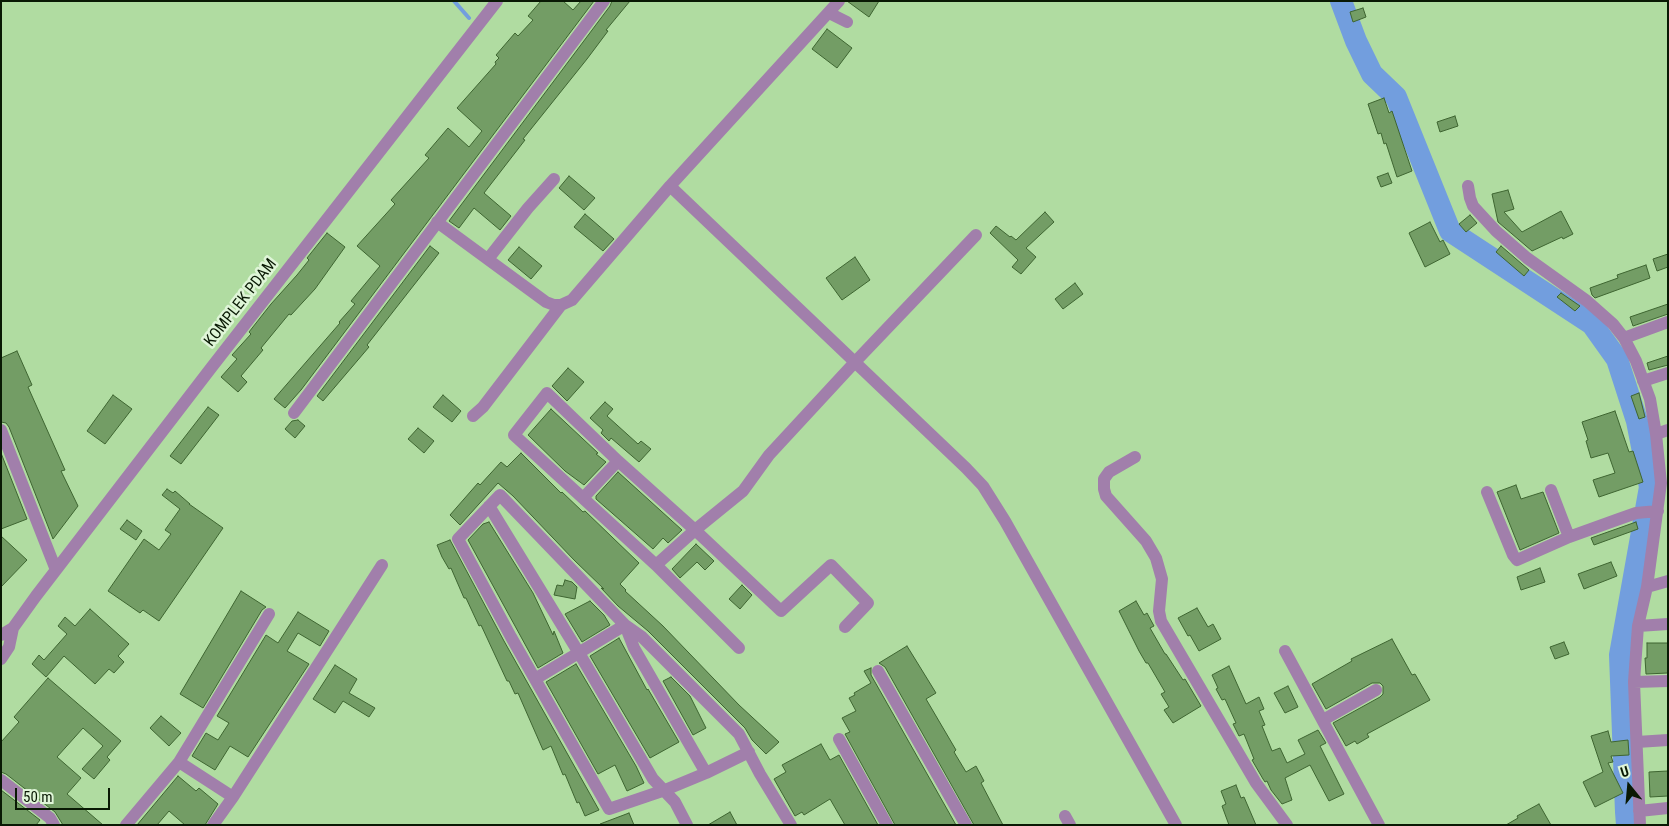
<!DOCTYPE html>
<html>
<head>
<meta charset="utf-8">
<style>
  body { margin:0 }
  #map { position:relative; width:1669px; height:826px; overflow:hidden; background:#b0dca1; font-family:"Roboto Condensed",sans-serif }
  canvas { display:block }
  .frame { position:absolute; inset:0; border:2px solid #091904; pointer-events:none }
  .north { position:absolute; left:1604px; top:761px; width:50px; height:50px; -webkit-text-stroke:4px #dff5d8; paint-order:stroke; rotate:343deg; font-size:14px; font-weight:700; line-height:20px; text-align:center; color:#091904 }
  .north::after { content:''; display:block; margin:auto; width:18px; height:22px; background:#091904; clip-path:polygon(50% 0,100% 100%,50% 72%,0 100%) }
  .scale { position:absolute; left:15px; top:788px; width:95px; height:22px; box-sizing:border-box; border:2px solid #091904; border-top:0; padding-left:6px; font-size:15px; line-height:18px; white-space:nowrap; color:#091904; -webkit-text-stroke:4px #dff5d8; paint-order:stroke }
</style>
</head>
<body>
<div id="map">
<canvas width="1669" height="826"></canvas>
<div class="frame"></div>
<div class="north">U</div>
<div class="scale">50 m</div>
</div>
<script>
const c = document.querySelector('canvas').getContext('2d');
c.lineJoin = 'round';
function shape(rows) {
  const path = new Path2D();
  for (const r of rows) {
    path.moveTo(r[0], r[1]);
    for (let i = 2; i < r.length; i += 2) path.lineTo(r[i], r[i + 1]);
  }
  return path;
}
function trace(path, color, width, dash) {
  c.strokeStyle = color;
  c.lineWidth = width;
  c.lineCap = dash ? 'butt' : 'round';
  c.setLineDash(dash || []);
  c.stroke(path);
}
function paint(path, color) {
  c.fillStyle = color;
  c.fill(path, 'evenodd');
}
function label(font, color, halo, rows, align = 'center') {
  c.font = font + ' "Roboto Condensed",sans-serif';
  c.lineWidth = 5;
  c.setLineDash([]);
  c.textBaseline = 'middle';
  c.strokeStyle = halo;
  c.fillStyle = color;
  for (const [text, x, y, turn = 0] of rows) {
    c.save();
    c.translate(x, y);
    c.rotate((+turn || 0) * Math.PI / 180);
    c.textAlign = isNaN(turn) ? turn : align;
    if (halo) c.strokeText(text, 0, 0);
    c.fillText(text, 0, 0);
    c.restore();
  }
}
trace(shape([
  [454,1,469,18]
]), '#729ede', 4);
trace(shape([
  [1341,1,1356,41,1372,74,1396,97,1450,231,1592,324,1617,359,1637,421,1650,487,1620,655,1626,812,1627,825]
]), '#729ede', 22);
const building = shape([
  [541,1,563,1,573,10,581,1,594,1,301,390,285,408,274,399,340,323,339,322,355,304,351,301,380,266,357,246,395,204,391,200,429,158,425,155,448,128,469,147,482,131,457,108,496,64,495,62,499,58,496,55,515,33,518,36,533,20,528,16,541,1],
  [612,1,630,1,606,30,608,31,587,59,523,139,525,140,484,193,511,216,500,230,474,208,459,228,449,221,610,6,612,1],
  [847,1,879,1,869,17,847,1],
  [1363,8,1366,17,1353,22,1350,12,1363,8],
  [827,29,852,48,837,68,812,49,827,29],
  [1384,98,1389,113,1392,111,1412,171,1397,177,1386,143,1384,144,1381,133,1378,134,1368,104,1384,98],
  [1455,116,1458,126,1440,132,1437,122,1455,116],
  [1388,173,1392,183,1381,187,1377,177,1388,173],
  [569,176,595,198,584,210,559,188,569,176],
  [1508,190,1514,209,1504,212,1522,232,1561,211,1573,234,1563,239,1562,237,1532,251,1498,222,1492,194,1508,190],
  [1045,212,1054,222,1026,248,1036,257,1021,274,1012,267,1018,260,990,233,996,226,1010,237,1011,236,1016,240,1045,212],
  [585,214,614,239,603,251,574,227,585,214],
  [1470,215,1477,223,1466,232,1459,224,1470,215],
  [1430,222,1440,242,1443,240,1450,254,1425,267,1409,233,1430,222],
  [327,233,345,247,315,289,291,315,289,314,261,348,263,350,241,376,247,382,238,392,221,377,237,359,232,355,251,334,249,332,271,304,297,275,309,260,307,258,327,233],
  [430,246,439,253,367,345,369,347,323,401,317,396,430,246],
  [1501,246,1529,270,1524,276,1496,252,1501,246],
  [519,247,542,266,531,279,508,260,519,247],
  [1668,254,1668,267,1657,271,1653,259,1668,254],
  [855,257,870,280,842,300,826,278,855,257],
  [1646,265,1650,278,1595,298,1592,295,1590,288,1618,278,1617,275,1646,265],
  [1075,283,1083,294,1063,309,1055,299,1075,283],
  [1561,293,1580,306,1575,311,1557,297,1561,293],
  [1668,304,1668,314,1633,326,1630,317,1668,304],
  [17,351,32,385,28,387,65,470,61,471,78,506,53,539,9,427,6,423,1,422,1,358,17,351],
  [1668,356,1668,365,1649,370,1647,363,1668,356],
  [568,368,584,382,567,401,552,386,568,368],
  [1639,393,1645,417,1639,419,1631,396,1639,393],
  [113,395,132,409,105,444,87,431,113,395],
  [443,395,461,411,452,422,433,407,443,395],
  [605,402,613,409,607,416,638,444,641,441,651,449,639,462,611,438,609,441,601,433,603,430,590,418,605,402],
  [208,407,219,415,181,464,170,456,208,407],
  [551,409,598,453,596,454,606,462,584,485,565,471,528,435,551,409],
  [1615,411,1629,452,1633,451,1643,482,1599,497,1593,480,1615,473,1608,453,1591,458,1586,441,1588,440,1582,422,1615,411],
  [298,420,305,426,295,438,285,429,292,421,298,420],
  [418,428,434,441,424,453,408,439,418,428],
  [1,453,27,519,1,529,1,453],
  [521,453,561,493,562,492,583,512,585,511,639,563,620,584,626,590,625,591,663,626,739,705,779,742,766,754,752,740,745,728,648,631,618,606,601,588,604,589,574,560,513,496,498,483,460,525,450,515,478,483,480,485,501,462,507,467,521,453],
  [618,472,682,530,668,543,663,538,653,549,596,499,596,496,618,472],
  [1516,485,1521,499,1543,492,1559,533,1520,550,1497,492,1516,485],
  [167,489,173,493,175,491,190,504,189,504,223,528,159,621,143,610,140,613,108,591,144,539,159,550,171,534,165,530,180,509,162,495,167,489],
  [127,520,142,531,136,540,120,529,127,520],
  [489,522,533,593,553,635,554,631,563,653,538,668,468,540,483,524,489,522],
  [1636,522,1638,529,1594,545,1591,538,1636,522],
  [1,536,27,560,1,587,1,536],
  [450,540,504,641,599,810,585,816,579,802,577,803,565,774,563,775,551,746,543,750,518,693,515,694,509,681,507,681,481,625,479,626,466,598,464,598,451,568,449,569,442,557,437,545,450,540],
  [696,544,714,561,705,570,697,562,680,578,672,569,696,544],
  [1611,562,1617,576,1584,589,1578,574,1611,562],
  [1540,568,1545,582,1521,590,1517,577,1540,568],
  [565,580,572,582,577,587,575,599,554,595,557,585,563,586,565,580],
  [742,585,752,595,740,609,729,599,742,585],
  [241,591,266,607,262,610,203,708,180,694,241,591],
  [590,601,604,615,610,625,582,642,565,614,590,601],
  [1136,601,1144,615,1147,613,1154,626,1150,628,1165,654,1166,654,1183,680,1185,679,1201,706,1173,723,1164,710,1169,707,1161,694,1165,692,1148,663,1146,663,1139,651,1119,611,1136,601],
  [1197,608,1208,627,1213,624,1221,639,1199,651,1190,635,1188,636,1178,618,1197,608],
  [90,609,129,644,118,656,124,662,114,673,109,669,95,684,64,656,46,677,32,664,39,655,44,660,67,634,58,626,65,617,75,626,90,609],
  [298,612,329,631,320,646,298,633,287,651,309,664,248,757,230,746,215,770,192,756,206,733,218,740,229,723,217,716,266,635,278,643,298,612],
  [619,638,647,690,648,689,679,742,650,758,590,656,619,638],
  [1392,639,1412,675,1415,674,1430,700,1367,734,1369,737,1357,744,1355,741,1346,746,1333,723,1380,697,1383,694,1383,686,1380,683,1372,683,1326,709,1312,684,1352,661,1351,659,1392,639],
  [1564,642,1569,654,1555,659,1550,647,1564,642],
  [1647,643,1668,643,1668,673,1646,674,1645,658,1647,658,1647,643],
  [907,646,936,693,926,699,956,750,954,752,966,772,976,766,984,781,981,783,1003,825,974,825,885,667,879,663,907,646],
  [576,664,636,766,644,783,627,791,615,765,598,774,546,682,576,664],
  [335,665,357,679,349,693,375,708,369,717,343,701,335,713,313,699,335,665],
  [1229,666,1246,704,1259,697,1264,709,1259,711,1265,725,1262,726,1272,751,1280,748,1287,763,1305,754,1298,740,1318,730,1326,743,1320,746,1344,794,1329,801,1310,765,1285,778,1292,800,1282,804,1271,790,1267,781,1265,782,1263,779,1252,760,1254,759,1244,734,1239,736,1233,724,1236,723,1225,699,1222,700,1216,689,1218,688,1212,675,1229,666],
  [871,668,871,675,956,825,895,825,845,734,850,732,842,718,856,711,849,698,855,695,854,693,871,683,864,671,871,668],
  [671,677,690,696,706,728,693,735,663,681,671,677],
  [48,678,121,741,107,757,110,760,94,779,82,769,103,746,83,728,57,757,81,778,67,794,103,825,63,825,55,812,6,774,1,772,1,742,19,722,14,717,48,678],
  [1288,686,1298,707,1285,713,1274,693,1288,686],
  [161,716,181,733,169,746,150,728,161,716],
  [1608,731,1611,742,1628,740,1629,755,1611,756,1613,762,1608,763,1623,793,1595,807,1583,782,1603,772,1591,736,1608,731],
  [821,744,830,760,839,755,878,825,845,825,830,799,804,815,802,812,795,816,774,779,786,772,782,765,821,744],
  [1668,771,1668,796,1650,797,1649,772,1668,771],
  [178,776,196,791,199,788,218,804,205,825,185,825,169,811,157,825,137,825,178,776],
  [1236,785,1241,798,1244,797,1256,825,1229,825,1222,806,1226,804,1221,791,1236,785],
  [1,790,40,820,36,825,1,825,1,790],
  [1539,804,1551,825,1506,825,1518,818,1517,816,1539,804],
  [730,812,737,825,708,825,730,812],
  [629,813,634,825,600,825,600,824,629,813]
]);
paint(building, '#739d65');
trace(building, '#3e6531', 1);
trace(shape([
  [839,1,670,186,966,468,983,486,1005,521,1176,825],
  [829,13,847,22],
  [1468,186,1470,198,1473,206,1496,231,1527,258,1587,301,1613,324,1624,338,1636,361,1650,399,1656,434,1661,483,1647,587,1638,626,1634,682,1640,825],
  [437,222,546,302,554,305,561,305,572,300,670,186],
  [488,259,528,208,554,179],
  [1624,338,1668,322],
  [1643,381,1668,373],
  [294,413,604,1],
  [473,416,483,407,561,305],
  [1,430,56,570],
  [1656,434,1668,430],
  [1135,457,1109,472,1104,479,1104,489,1106,496,1146,541,1156,558,1162,579,1159,611,1161,621,1256,783,1287,825],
  [1551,490,1569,537],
  [1487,492,1513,555,1517,560,1569,537,1619,519,1636,513,1658,511],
  [583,498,618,461],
  [489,506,579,653,653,779,675,802,687,825],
  [656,565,739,648],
  [1647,587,1668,581],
  [1638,626,1668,624],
  [845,627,868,603,831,565,781,611,695,530,618,461,547,393,514,435,656,565,695,530,743,491,769,455,855,362,976,235],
  [1,635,13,628,36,596,211,368,497,1],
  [1285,651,1379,825],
  [1,659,9,647,13,628],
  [878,671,966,825],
  [535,679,625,625,642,637,739,734,760,774,791,825],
  [1634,682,1668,681],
  [1323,720,1376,690],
  [839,739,887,825],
  [1637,742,1668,740],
  [179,762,233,797,382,565],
  [706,773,634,648,625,625,500,495,458,539,511,637,609,809,665,790,706,773,749,752],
  [1,780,50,818,54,825],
  [1639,811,1668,808],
  [1065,816,1070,825],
  [126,825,179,762,269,614],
  [213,825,233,797]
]), '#a17fab', 12);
label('16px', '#091904', '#dff5d8', [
  ["KOMPLEK PDAM",241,303,-52]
]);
</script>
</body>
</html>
